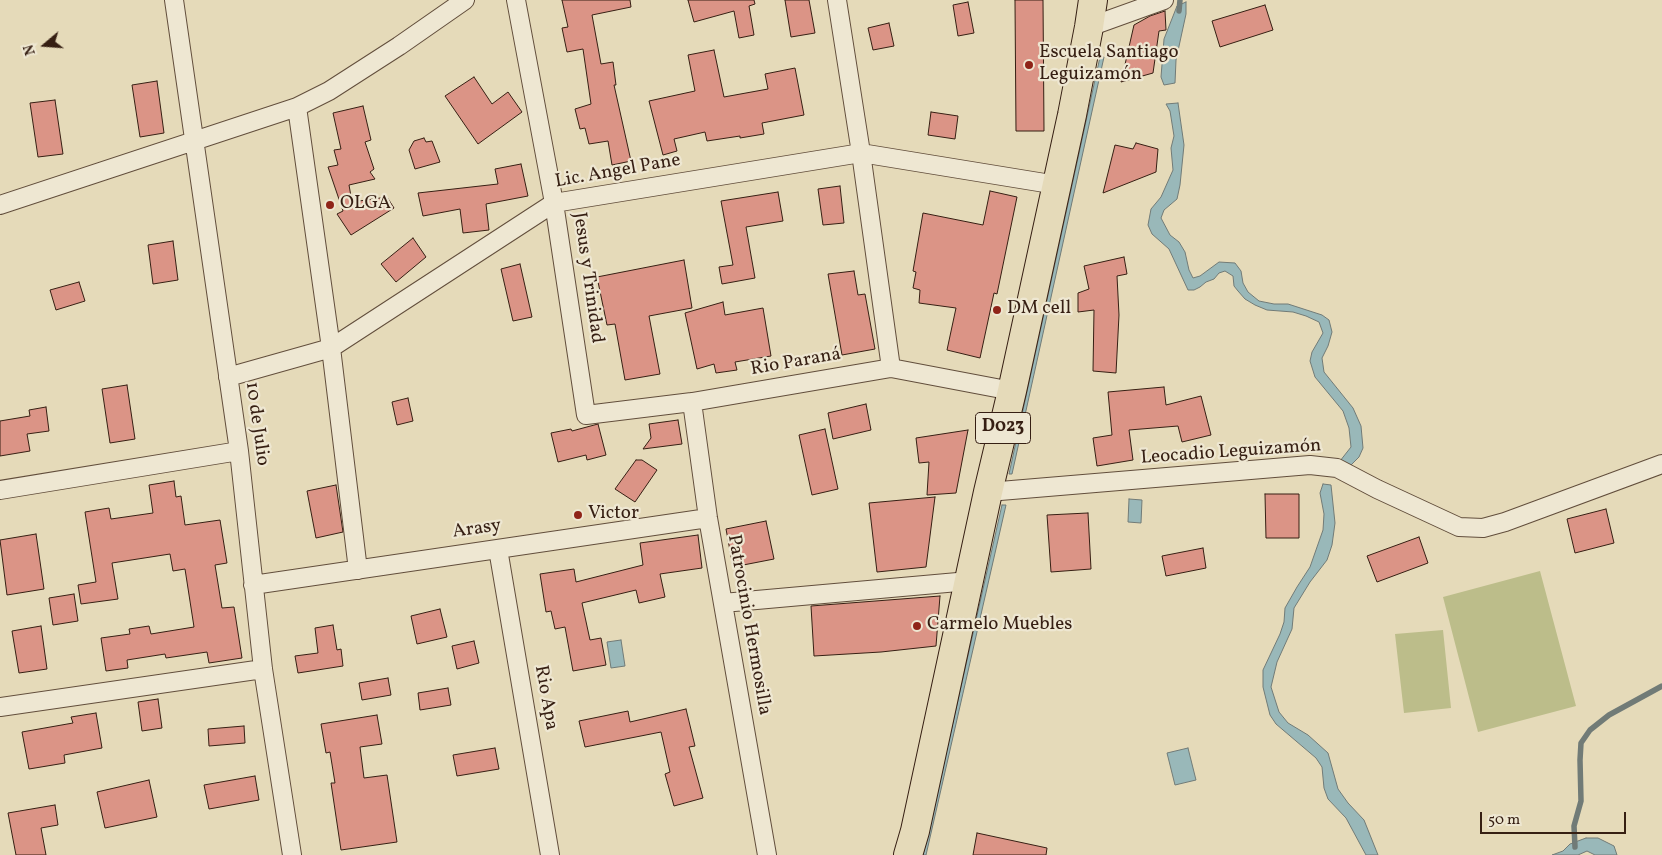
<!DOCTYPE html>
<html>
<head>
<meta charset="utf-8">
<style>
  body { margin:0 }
  #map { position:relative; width:1662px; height:855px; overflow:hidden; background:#e5dab9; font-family:Vollkorn,serif }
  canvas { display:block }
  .north { position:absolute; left:20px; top:20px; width:50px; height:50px; -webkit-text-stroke:4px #eee7d2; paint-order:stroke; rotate:252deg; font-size:14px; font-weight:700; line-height:20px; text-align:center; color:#361f13 }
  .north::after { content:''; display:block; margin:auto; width:18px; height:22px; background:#361f13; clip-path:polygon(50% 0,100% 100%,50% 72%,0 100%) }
  .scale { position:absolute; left:1480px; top:812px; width:146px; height:22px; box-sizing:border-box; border:2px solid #361f13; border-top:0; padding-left:6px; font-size:15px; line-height:18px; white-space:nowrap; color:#361f13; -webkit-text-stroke:4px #eee7d2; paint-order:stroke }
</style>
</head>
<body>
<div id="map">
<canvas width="1662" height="855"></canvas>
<div class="north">N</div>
<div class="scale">50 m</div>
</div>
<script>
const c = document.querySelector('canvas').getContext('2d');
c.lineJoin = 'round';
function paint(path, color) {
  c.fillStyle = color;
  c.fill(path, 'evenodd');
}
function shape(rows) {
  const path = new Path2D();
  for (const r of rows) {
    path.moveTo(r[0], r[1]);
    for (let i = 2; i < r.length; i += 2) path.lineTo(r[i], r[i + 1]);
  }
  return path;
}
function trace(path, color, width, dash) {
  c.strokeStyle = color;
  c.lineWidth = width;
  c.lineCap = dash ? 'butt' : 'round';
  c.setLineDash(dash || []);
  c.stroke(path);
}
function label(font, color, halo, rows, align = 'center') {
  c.font = font + ' Vollkorn,serif';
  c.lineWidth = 4.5;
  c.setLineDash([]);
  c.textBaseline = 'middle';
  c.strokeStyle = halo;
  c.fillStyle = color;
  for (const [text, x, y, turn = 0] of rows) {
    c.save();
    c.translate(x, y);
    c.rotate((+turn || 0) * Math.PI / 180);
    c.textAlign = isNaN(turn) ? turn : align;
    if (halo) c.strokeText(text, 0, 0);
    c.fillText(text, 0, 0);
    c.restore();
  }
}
paint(shape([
  [1540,571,1576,706,1478,732,1443,597],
  [1443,630,1451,708,1404,713,1395,634]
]), '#bcbd8a');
const water = shape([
  [1186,2,1186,14,1176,60,1175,83,1164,85,1161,77,1164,39,1177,6,1186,2],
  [1100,57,1104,57,1012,474,1009,474,1100,57],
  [1178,103,1184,145,1180,185,1177,199,1164,210,1161,218,1170,235,1179,242,1185,252,1189,270,1193,278,1200,276,1219,262,1235,263,1241,271,1243,283,1248,292,1259,301,1274,304,1288,304,1322,315,1329,320,1332,332,1328,346,1322,358,1324,372,1353,408,1361,426,1363,448,1359,457,1351,465,1340,461,1351,447,1349,428,1343,411,1315,377,1310,361,1312,352,1323,333,1319,322,1306,316,1293,312,1267,310,1255,305,1245,299,1238,291,1234,286,1233,276,1225,271,1219,273,1214,279,1206,282,1200,287,1194,290,1188,290,1169,249,1152,234,1148,225,1151,209,1161,197,1173,170,1171,148,1174,136,1170,111,1166,104,1178,103],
  [1323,484,1331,485,1335,523,1332,545,1327,560,1310,582,1294,608,1292,629,1277,662,1271,687,1279,712,1288,723,1308,735,1328,753,1338,789,1348,803,1364,820,1378,855,1366,855,1346,818,1328,799,1324,788,1322,767,1316,758,1276,724,1270,715,1263,687,1263,670,1280,634,1284,622,1285,608,1297,587,1310,567,1323,530,1324,514,1320,493,1323,484],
  [1129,499,1142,500,1141,523,1128,522,1129,499],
  [1002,505,1006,505,926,855,923,855,1002,505],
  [621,640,625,666,611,668,607,642,621,640],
  [1188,748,1196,780,1175,785,1167,753,1188,748],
  [1586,838,1598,838,1614,846,1617,855,1595,855,1587,851,1578,855,1552,855,1563,851,1570,844,1586,838]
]);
paint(water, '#99b8b9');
trace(water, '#717b77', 1);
trace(shape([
  [1179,11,1180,0],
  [1575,847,1574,826,1581,801,1580,760,1581,743,1590,730,1609,715,1662,686]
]), '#717b77', 5.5);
const building = shape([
  [562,0,630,0,631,7,592,15,601,64,613,62,616,85,614,85,631,161,612,165,608,141,589,144,585,128,580,129,575,109,591,104,583,49,567,52,562,28,568,27,562,0],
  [688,0,754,0,755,4,749,6,754,35,739,38,734,11,694,22,688,0],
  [785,0,809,0,815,33,791,37,785,0],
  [1015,0,1043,0,1044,131,1016,131,1015,0],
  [968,2,974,33,958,36,953,5,968,2],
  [1265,5,1273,30,1220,47,1212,21,1265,5],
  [1165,11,1166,30,1159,31,1153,73,1121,82,1134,25,1150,16,1165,11],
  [889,23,894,46,873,50,868,28,889,23],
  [714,50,724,97,768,89,765,74,795,68,804,115,762,123,764,134,740,138,740,136,707,141,705,132,674,139,677,151,663,155,649,101,695,91,688,55,714,50],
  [474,77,492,104,508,92,522,112,478,144,445,96,474,77],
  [157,81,164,133,140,137,132,85,157,81],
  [55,100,63,154,38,157,30,103,55,100],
  [363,106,371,140,365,142,374,169,370,172,375,179,349,185,352,202,387,197,394,208,351,235,337,214,343,211,328,167,338,165,334,150,341,149,333,113,363,106],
  [931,112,958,116,955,139,928,135,931,112],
  [424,138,426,142,432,141,440,162,415,169,409,150,414,141,424,138],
  [1136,143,1158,149,1156,172,1103,193,1115,145,1133,149,1136,143],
  [521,164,528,196,486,204,489,230,463,233,460,209,423,216,418,193,498,184,495,169,521,164],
  [840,186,844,223,823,225,818,189,840,186],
  [990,191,1017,197,997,294,994,293,980,358,947,350,956,308,919,303,920,290,913,288,916,272,913,271,923,213,983,225,990,191],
  [778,192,783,221,746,227,755,278,722,284,719,267,733,265,721,201,778,192],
  [413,238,426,257,396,282,381,264,413,238],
  [173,241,178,280,153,284,148,245,173,241],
  [1124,257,1127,274,1117,276,1119,315,1116,373,1093,371,1094,310,1078,312,1078,293,1089,289,1084,266,1124,257],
  [684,260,692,308,649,316,660,374,625,380,615,324,607,325,597,277,684,260],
  [520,264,532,317,513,321,501,269,520,264],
  [854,271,858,295,865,294,875,349,842,355,828,274,854,271],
  [79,282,85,301,56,310,50,290,79,282],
  [723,302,725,315,763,308,771,356,735,362,737,370,716,373,714,364,697,369,685,313,723,302],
  [127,385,135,439,110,443,102,389,127,385],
  [1164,387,1166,405,1201,396,1211,435,1182,442,1178,426,1129,430,1133,460,1097,466,1093,438,1112,435,1108,392,1164,387],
  [408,398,413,421,397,425,392,402,408,398],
  [866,404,871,430,833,439,828,413,866,404],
  [46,407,49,431,27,434,30,451,0,456,0,421,30,416,29,410,46,407],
  [678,420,682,444,643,449,651,438,649,424,678,420],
  [598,424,606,455,587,460,586,455,558,462,551,433,571,429,572,431,598,424],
  [825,429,838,489,812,495,799,435,825,429],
  [968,430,956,493,927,495,929,462,919,463,916,438,968,430],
  [636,460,642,460,657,470,635,502,615,489,636,460],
  [174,481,176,497,181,496,185,525,220,520,227,563,215,565,222,608,234,607,242,658,209,663,207,652,166,658,165,654,127,660,128,668,106,671,101,638,130,634,129,629,149,626,151,634,194,627,185,569,173,571,170,554,112,563,118,599,81,604,78,585,96,582,85,512,109,508,111,519,153,513,149,485,174,481],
  [336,485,343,532,316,538,307,491,336,485],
  [1265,494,1299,494,1299,538,1266,538,1265,494],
  [935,497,926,567,877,572,869,503,935,497],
  [1606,509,1614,543,1575,553,1567,519,1606,509],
  [1088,513,1091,569,1051,572,1047,515,1088,513],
  [766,521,774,559,733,567,726,529,766,521],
  [36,534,44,589,7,595,0,540,36,534],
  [698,535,702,568,660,574,665,597,639,603,636,590,582,603,590,640,601,638,606,665,573,671,565,627,555,629,551,611,546,612,540,574,574,569,576,582,643,565,640,543,698,535],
  [1419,537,1428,563,1377,582,1367,556,1419,537],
  [1203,548,1206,568,1166,576,1162,556,1203,548],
  [74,594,78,621,53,625,49,598,74,594],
  [940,596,936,646,881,652,814,656,811,606,940,596],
  [440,609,447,637,417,644,411,616,440,609],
  [333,625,337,650,341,649,343,666,298,673,295,656,318,653,315,628,333,625],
  [41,626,47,669,19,673,12,631,41,626],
  [474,641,479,663,457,669,452,646,474,641],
  [388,678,391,695,362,700,359,683,388,678],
  [448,688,451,705,420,710,418,693,448,688],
  [158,699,162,728,142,731,138,702,158,699],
  [686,709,695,746,689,747,703,798,674,806,665,774,670,772,661,732,585,747,579,721,628,711,630,722,686,709],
  [96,713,102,748,64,755,65,763,29,769,22,732,73,723,71,717,96,713],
  [377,715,382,744,360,747,364,778,387,775,397,842,341,850,331,783,335,783,330,752,326,753,321,724,377,715],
  [244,726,245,743,209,746,208,729,244,726],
  [495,748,499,769,457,776,453,755,495,748],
  [255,776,259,800,209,809,204,785,255,776],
  [149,780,157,817,105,828,97,792,149,780],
  [55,805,58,825,41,828,46,855,16,855,8,813,55,805],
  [977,833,1047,848,1046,855,973,855,977,833]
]);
paint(building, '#db9486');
trace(building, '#361f13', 1);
const street = shape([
  [174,0,239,451,263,669,292,855],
  [516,0,554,203,586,415,692,402,891,368,1012,391],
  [837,0,861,153,891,368],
  [1089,27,1164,0],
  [297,107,331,348,358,570],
  [0,205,297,107,329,91,399,46,465,0],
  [228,377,331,348,554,203,861,153,1057,185],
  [692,402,708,518,767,855],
  [0,490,239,451],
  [988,492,1310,465,1337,468,1377,489,1459,527,1483,528,1505,522,1662,464],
  [498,549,550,855],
  [253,585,708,518],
  [723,603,969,581],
  [0,707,263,669]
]);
const primary = shape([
  [908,855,915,831,988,492,1012,391,1072,115,1089,27,1093,0]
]);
trace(street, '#624e3c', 20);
trace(primary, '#361f13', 30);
trace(street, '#eee7d2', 18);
trace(primary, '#e5dab9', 28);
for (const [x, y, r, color] of [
  [1029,65,5,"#8f2418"],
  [330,205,5,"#8f2418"],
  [997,310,5,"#8f2418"],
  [578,515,5,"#8f2418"],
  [917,626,5,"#8f2418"]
]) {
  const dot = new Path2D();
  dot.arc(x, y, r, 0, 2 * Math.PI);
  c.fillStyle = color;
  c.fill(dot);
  trace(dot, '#eee7d2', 2);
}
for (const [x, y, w] of [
  [1003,428,55]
]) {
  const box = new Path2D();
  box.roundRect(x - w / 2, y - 15.5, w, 31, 4);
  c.fillStyle = '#eee7d2';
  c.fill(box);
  trace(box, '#361f13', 1);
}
label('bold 18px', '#361f13', null, [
  ["D023",1003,428]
]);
label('19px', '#361f13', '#eee7d2', [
  ["Escuela Santiago",1039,54],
  ["Leguizamón",1039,76],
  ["OLGA",340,205],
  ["DM cell",1007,310],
  ["Victor",588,515],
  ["Carmelo Muebles",927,626]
], 'left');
label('19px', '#361f13', '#eee7d2', [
  ["Lic. Angel Pane",618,172,-10],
  ["Jesus y Trinidad",587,278,82],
  ["Rio Paraná",796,363,-10],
  ["10 de Julio",256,424,82],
  ["Leocadio Leguizamón",1231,453,-4],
  ["Arasy",477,530,-8],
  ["Patrocinio Hermosilla",748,625,80],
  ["Rio Apa",545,698,80]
]);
</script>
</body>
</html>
